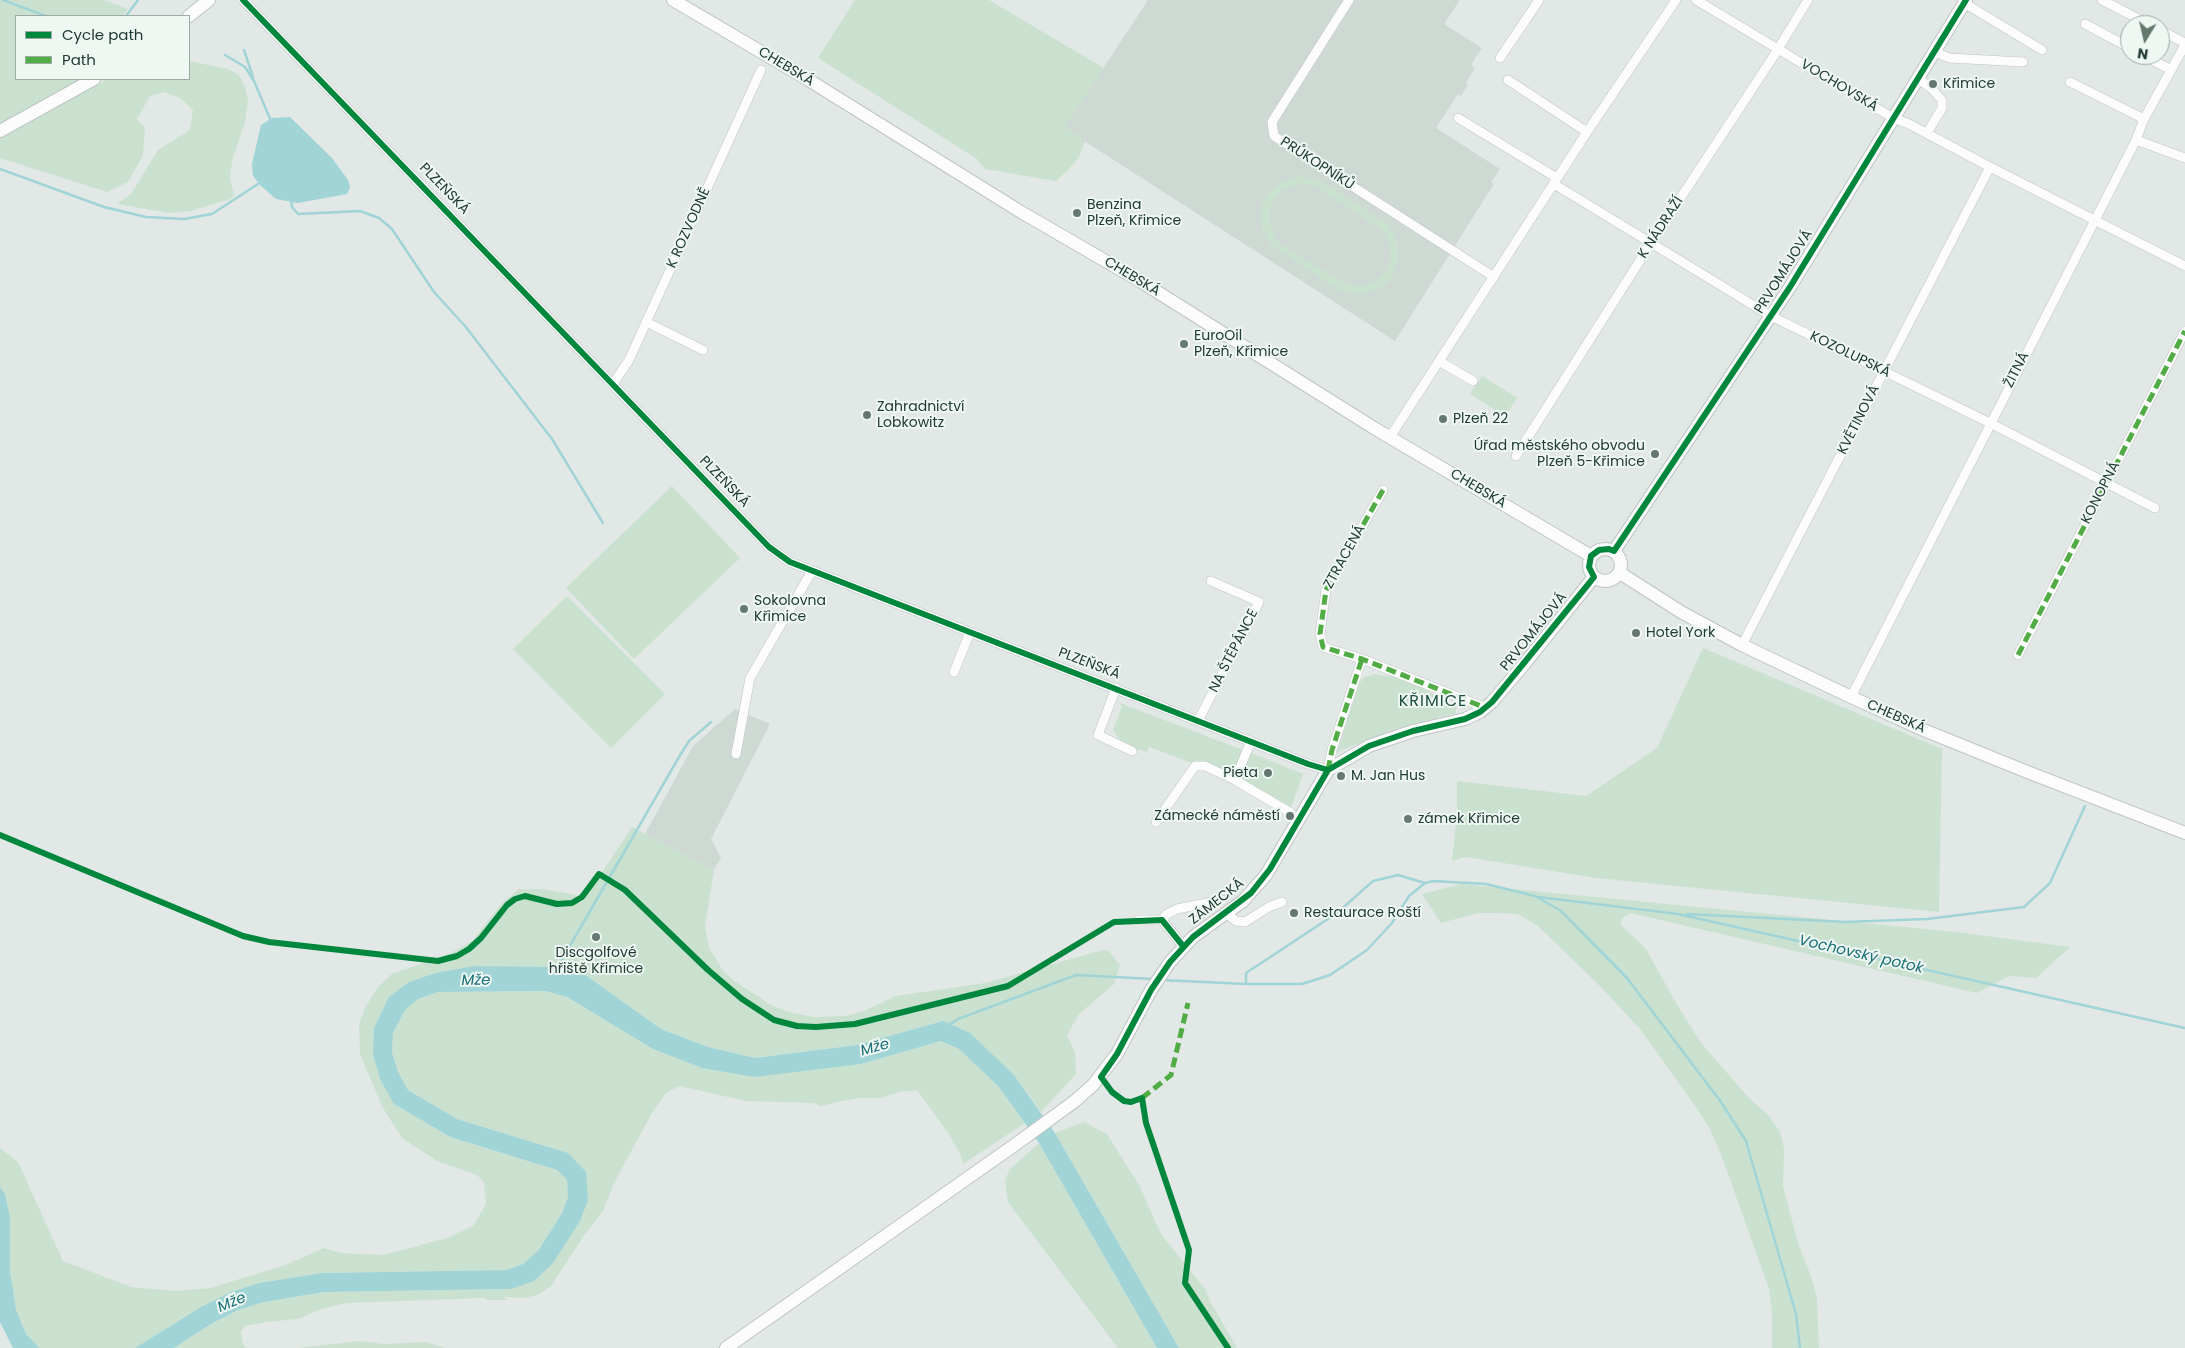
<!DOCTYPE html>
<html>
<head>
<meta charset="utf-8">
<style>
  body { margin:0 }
  #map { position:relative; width:2185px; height:1348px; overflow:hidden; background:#e2e8e5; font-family:Poppins,sans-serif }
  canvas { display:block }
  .legend { position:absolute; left:15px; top:15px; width:175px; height:65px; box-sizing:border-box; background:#eff7f3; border:1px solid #9caca5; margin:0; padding:6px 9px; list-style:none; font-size:15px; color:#203b31 }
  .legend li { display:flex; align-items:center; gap:10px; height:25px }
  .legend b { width:25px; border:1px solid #9caca5 }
  .north { position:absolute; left:2120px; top:15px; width:50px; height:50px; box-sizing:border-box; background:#eff7f3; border:1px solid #9caca5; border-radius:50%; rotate:189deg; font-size:14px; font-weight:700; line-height:20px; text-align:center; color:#203b31 }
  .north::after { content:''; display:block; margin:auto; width:18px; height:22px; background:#647870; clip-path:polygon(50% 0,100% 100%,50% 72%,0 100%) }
</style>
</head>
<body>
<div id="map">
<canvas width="2185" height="1348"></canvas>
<ul class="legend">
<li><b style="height:6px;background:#00873e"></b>Cycle path</li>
<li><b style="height:6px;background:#52ac45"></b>Path</li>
</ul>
<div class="north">N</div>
</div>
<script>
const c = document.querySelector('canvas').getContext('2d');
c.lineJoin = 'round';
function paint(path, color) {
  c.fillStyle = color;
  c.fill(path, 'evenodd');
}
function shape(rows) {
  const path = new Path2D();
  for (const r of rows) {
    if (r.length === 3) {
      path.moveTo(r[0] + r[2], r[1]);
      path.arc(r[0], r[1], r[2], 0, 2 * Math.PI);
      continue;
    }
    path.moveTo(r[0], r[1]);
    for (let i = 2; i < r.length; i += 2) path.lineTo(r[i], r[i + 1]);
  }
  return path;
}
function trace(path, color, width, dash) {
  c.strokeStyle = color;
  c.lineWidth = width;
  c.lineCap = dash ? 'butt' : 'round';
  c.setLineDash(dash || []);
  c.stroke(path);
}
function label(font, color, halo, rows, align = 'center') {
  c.font = font + ' Poppins,sans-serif';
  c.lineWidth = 4;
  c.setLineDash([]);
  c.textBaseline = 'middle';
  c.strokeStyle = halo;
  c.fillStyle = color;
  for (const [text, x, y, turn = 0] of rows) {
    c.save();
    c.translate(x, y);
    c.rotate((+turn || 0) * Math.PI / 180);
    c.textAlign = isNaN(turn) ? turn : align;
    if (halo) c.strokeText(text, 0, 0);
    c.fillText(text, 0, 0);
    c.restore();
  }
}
paint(shape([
  [1148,0,1460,0,1444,24,1482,48,1471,65,1475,68,1466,83,1468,84,1461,96,1458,94,1436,128,1500,169,1491,182,1494,184,1395,341,1064,128],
  [735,709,770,724,711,839,721,858,714,870,645,834,693,746]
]), '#cfd9d4');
paint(shape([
  [0,0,104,0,128,9,122,16,16,16,16,79,81,79,0,124],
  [855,0,989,0,1104,68,1065,127,1085,141,1079,157,1069,169,1056,181,985,169,977,159,818,58],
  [189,61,228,69,239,75,245,87,248,101,245,122,232,161,230,179,234,195,230,199,191,211,169,213,117,204,131,194,158,150,190,130,193,110,180,98,164,92,150,96,137,119,145,128,143,155,128,182,107,192,0,158,0,139,107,79,189,79],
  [1296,176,1318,179,1388,224,1397,239,1399,259,1391,279,1383,286,1365,294,1345,293,1338,290,1272,246,1262,230,1260,211,1263,201,1267,194,1280,182],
  [1305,184,1314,186,1379,228,1386,236,1390,244,1390,259,1386,271,1376,281,1360,286,1344,283,1280,243,1275,237,1269,220,1272,203,1282,191,1296,185],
  [1482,376,1517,398,1505,416,1470,394],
  [672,486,740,558,634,659,566,588],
  [567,596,665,694,611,748,513,649],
  [1703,648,1942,749,1939,912,1596,878,1466,857,1452,861,1457,813,1457,781,1586,796,1657,748],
  [1376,674,1404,679,1456,706,1456,713,1395,729,1337,752,1359,684,1364,677],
  [1117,702,1243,750,1235,771,1227,774,1192,763,1149,747,1147,752,1123,745,1113,730,1122,706],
  [1251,753,1303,774,1290,810,1241,778],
  [632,827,714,870,705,926,709,947,723,971,733,980,771,1005,792,1013,815,1017,846,1016,864,1011,896,996,985,983,1103,950,1108,950,1120,965,1114,984,1079,1014,1067,1035,1075,1052,1076,1074,1041,1112,1014,1075,943,1021,857,1045,755,1058,708,1047,661,1029,580,971,474,966,435,973,409,982,389,997,394,1104,449,1137,557,1170,567,1180,568,1197,562,1213,538,1251,523,1264,507,1270,322,1273,259,1283,231,1292,201,1307,135,1348,40,1348,26,1334,16,1310,10,1271,10,1217,5,1194,0,1187,0,1148,18,1162,63,1261,131,1287,176,1291,210,1288,283,1266,324,1248,342,1253,383,1255,447,1238,473,1226,486,1204,484,1182,477,1175,437,1161,402,1138,383,1108,360,1054,359,1024,366,1006,378,987,392,974,453,952,472,941,503,902,519,889,542,889,576,895,578,904,584,900],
  [1461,884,1956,932,2070,947,2036,978,2009,976,1977,993,1630,913,1622,918,1620,924,1646,949,1676,1003,1701,1043,1749,1098,1769,1116,1780,1132,1784,1148,1783,1186,1798,1243,1812,1279,1817,1299,1819,1348,1772,1348,1772,1314,1769,1289,1722,1157,1709,1127,1691,1100,1640,1029,1600,986,1538,926,1518,914,1500,913,1478,913,1441,923,1422,894],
  [545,991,567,997,653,1049,702,1068,861,1064,941,1041,959,1049,999,1087,1025,1123,963,1164,961,1156,949,1134,917,1090,898,1092,882,1098,857,1098,820,1106,814,1103,746,1101,679,1086,666,1093,652,1113,615,1181,603,1211,583,1237,551,1286,540,1294,525,1298,504,1297,507,1300,487,1300,484,1298,346,1303,319,1310,298,1319,266,1322,245,1326,241,1332,243,1344,247,1348,174,1348,211,1324,238,1310,264,1302,324,1292,511,1289,580,1221,568,1153,457,1119,408,1090,398,1072,392,1051,393,1033,404,1010,418,999,438,992],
  [1084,1122,1107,1134,1139,1185,1161,1234,1205,1289,1211,1303,1237,1348,1179,1348,1055,1133],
  [1039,1143,1157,1348,1118,1348,1008,1202,1005,1180,1010,1169],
  [360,1341,384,1344,426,1342,445,1348,298,1348]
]), '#cae1d0');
paint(shape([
  [290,117,332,158,348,180,350,187,347,194,298,203,276,199,260,185,253,176,252,164,261,125,272,118],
  [474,966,549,967,580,971,661,1029,708,1047,755,1058,857,1045,943,1021,970,1033,1014,1075,1055,1133,1179,1348,1157,1348,1039,1143,999,1087,959,1049,941,1041,861,1064,755,1077,702,1068,653,1049,567,997,545,991,438,992,418,999,405,1010,393,1033,392,1052,398,1072,408,1090,457,1119,568,1153,586,1172,588,1200,580,1221,553,1263,534,1281,511,1289,324,1292,264,1302,238,1310,211,1324,174,1348,135,1348,201,1307,231,1292,259,1283,322,1273,507,1270,523,1264,538,1251,562,1213,568,1197,567,1180,557,1170,450,1137,394,1104,380,1079,373,1054,374,1028,389,997,409,982,435,973],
  [0,1187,5,1194,10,1217,10,1271,16,1310,26,1334,40,1348,13,1348,0,1322]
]), '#a1d4d7');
trace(shape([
  [3,0,46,16],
  [126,16,138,0],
  [244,50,253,77],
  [225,55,245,67,254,81,271,121],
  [0,169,104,207,146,217,184,219,212,214,261,182],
  [291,200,292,207,298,214,360,211,379,218,392,229,434,292,465,326,552,439,603,523],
  [1538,897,1678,914,2185,1028],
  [1687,914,1845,922,1927,919,2024,907,2050,883,2085,806],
  [556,970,679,757,689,741,711,722],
  [1162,980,1246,984,1302,984,1330,975,1367,950,1392,923,1409,896,1425,883,1433,881,1486,884,1535,896,1561,911,1627,978,1721,1102,1746,1141,1796,1314,1800,1348],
  [1246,984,1246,973,1337,913,1373,881,1398,875,1425,883],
  [949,1025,958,1019,1076,975,1154,979]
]), '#a1d4d7', 2.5);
const street = shape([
  [243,0,769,547,790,562,1308,764,1328,770,1332,750,1362,659],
  [1349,0,1272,122,1274,136,1494,277],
  [1696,0,1893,118,1909,124,1990,167,2185,266],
  [2102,0,2150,25],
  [1964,3,2042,50],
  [2085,24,2130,48],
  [2160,30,2185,43],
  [1933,51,1949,58,2023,62],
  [2143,55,2171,70],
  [1500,58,1539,0],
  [1917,78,1931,88,1942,100,1942,108,1927,133],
  [1508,80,1587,132],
  [2070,82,2144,119],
  [1458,118,1557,178],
  [2136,140,2185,158],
  [1554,184,1771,316,1990,423,2155,508],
  [646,322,703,350],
  [1439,361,1473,381],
  [613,384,629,360,761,70],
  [1390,437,1587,132,1676,0],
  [1516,456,1651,243,1775,54,1808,0],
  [1383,490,1326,590,1320,634,1323,647,1362,659,1486,708],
  [1742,645,1990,167],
  [2018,655,2185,331],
  [954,672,970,632],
  [1116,688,1098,735,1132,751],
  [1851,697,2136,140,2144,119,2185,45],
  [1198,721,1259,602,1211,581],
  [736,754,750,678,812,571],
  [1235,780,1251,741],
  [1156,822,1195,766,1205,766,1235,780,1291,813],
  [1226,913,1236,921,1245,922,1269,907,1282,902],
  [1139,920,1162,920],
  [1162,920,1167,914,1177,909,1222,900],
  [1162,920,1183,946]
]);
const secondary = shape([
  [673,0,807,79,1021,212,1140,281,1374,428,1591,556],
  [189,16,209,0],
  [0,131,94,79],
  [1605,565,16],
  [1614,551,1790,287,1966,0],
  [1620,573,1681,612,1742,645,1851,697,1926,731,2030,773,2185,833],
  [726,1348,1016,1144,1075,1101,1093,1085,1117,1054,1151,990,1170,962,1193,937,1243,901,1266,875,1328,770,1369,746,1413,731,1465,719,1480,712,1492,702,1525,663,1594,577]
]);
trace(street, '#bfc5c2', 10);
trace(secondary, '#bec5c2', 14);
trace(street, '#fbfcfb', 9);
trace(secondary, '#fbfcfb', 12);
trace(shape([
  [1383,490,1326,590,1320,634,1323,647,1362,659,1486,708],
  [2018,655,2185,331],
  [1328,770,1332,750,1362,659],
  [1142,1098,1171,1075,1188,1003]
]), '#52ac45', 5, [10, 5]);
trace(shape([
  [243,0,769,547,790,562,1308,764,1328,770],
  [0,835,243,936,269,942,438,961,457,956,469,949,481,938,507,905,515,899,525,896,557,904,572,903,582,897,599,874,625,890,708,970,742,999,774,1020,797,1026,816,1027,855,1024,1008,986,1114,922,1162,920,1183,946],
  [1228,1348,1185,1283,1189,1250,1146,1123,1142,1098,1131,1102,1124,1101,1112,1092,1101,1077,1117,1054,1151,990,1170,962,1193,937,1251,893,1270,869,1328,770,1369,746,1413,731,1465,719,1480,712,1492,702,1586,587,1594,577,1589,567,1591,556,1599,550,1609,549,1614,551,1790,287,1966,0]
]), '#00873e', 6);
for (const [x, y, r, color] of [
  [1933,84,5,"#647870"],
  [1077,213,5,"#647870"],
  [1184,344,5,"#647870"],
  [867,415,5,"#647870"],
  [1443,419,5,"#647870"],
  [1655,454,5,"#647870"],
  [744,609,5,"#647870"],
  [1636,633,5,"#647870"],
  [1268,773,5,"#647870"],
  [1341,776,5,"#647870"],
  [1290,816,5,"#647870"],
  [1408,819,5,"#647870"],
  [1294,913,5,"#647870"],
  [596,937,5,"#647870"]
]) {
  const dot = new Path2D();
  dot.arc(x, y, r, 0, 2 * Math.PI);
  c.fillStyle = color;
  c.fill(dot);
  trace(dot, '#eff7f3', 2);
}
label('14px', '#203b31', '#eff7f3', [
  ["CHEBSKÁ",786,67,31],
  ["VOCHOVSKÁ",1839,86,31],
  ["PRŮKOPNÍKŮ",1317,164,33],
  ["PLZEŇSKÁ",444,189,46],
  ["K ROZVODNĚ",689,228,-66],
  ["K NÁDRAŽÍ",1661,228,-57],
  ["PRVOMÁJOVÁ",1784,272,-58],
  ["CHEBSKÁ",1132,277,31],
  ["KOZOLUPSKÁ",1850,355,26],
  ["ŽITNÁ",2017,370,-63],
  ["KVĚTINOVÁ",1859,420,-63],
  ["PLZEŇSKÁ",724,482,46],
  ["CHEBSKÁ",1478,489,31],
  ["KONOPNÁ",2101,493,-63],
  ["ZTRACENÁ",1345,557,-61],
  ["PRVOMÁJOVÁ",1534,632,-51],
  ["NA ŠTĚPÁNCE",1234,651,-63],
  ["PLZEŇSKÁ",1089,664,21],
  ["CHEBSKÁ",1896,717,24],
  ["ZÁMECKÁ",1217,902,-38]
]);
label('14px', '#203b31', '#eff7f3', [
  ["Křimice",1943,84],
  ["Benzina",1087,205],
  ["Plzeň, Křimice",1087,221],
  ["EuroOil",1194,336],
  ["Plzeň, Křimice",1194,352],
  ["Zahradnictví",877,407],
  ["Lobkowitz",877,423],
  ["Plzeň 22",1453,419],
  ["Úřad městského obvodu",1645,446,"right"],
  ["Plzeň 5-Křimice",1645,462,"right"],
  ["Sokolovna",754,601],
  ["Křimice",754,617],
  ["Hotel York",1646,633],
  ["Pieta",1258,773,"right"],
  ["M. Jan Hus",1351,776],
  ["Zámecké náměstí",1280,816,"right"],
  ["zámek Křimice",1418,819],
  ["Restaurace Roští",1304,913],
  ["Discgolfové",596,953,"center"],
  ["hřiště Křimice",596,969,"center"]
], 'left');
label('italic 15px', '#196f77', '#eff7f3', [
  ["Vochovský potok",1861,955,13],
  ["Mže",476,981,-1],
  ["Mže",875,1048,-15],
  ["Mže",232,1303,-23]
]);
c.letterSpacing = '1px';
label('16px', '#1c4d3d', '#eff7f3', [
  ["KŘIMICE",1433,702]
]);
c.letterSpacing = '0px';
</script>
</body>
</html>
